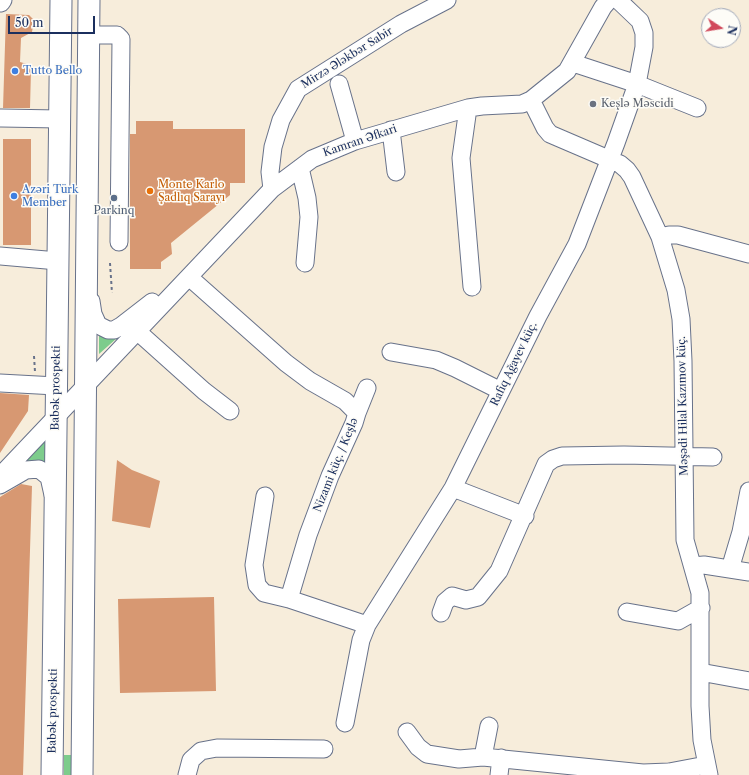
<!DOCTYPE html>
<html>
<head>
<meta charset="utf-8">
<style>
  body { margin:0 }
  #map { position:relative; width:749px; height:775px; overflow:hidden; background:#f7eddb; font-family:"Libre Caslon Text",serif }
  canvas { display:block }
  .north { position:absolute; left:701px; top:8px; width:40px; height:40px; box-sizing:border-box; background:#fdfcf7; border:1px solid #a3aaba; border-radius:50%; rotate:102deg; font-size:11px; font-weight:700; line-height:16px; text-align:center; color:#1b2f5e }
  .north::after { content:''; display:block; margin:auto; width:14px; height:18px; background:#d1495b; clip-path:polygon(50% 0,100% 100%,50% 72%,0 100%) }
  .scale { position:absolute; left:8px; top:16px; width:87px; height:18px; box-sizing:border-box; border:2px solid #1b2f5e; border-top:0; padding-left:5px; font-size:12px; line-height:14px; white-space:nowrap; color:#1b2f5e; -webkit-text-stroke:3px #fdfcf7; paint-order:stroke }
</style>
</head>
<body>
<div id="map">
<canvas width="749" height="775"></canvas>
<div class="north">N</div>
<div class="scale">50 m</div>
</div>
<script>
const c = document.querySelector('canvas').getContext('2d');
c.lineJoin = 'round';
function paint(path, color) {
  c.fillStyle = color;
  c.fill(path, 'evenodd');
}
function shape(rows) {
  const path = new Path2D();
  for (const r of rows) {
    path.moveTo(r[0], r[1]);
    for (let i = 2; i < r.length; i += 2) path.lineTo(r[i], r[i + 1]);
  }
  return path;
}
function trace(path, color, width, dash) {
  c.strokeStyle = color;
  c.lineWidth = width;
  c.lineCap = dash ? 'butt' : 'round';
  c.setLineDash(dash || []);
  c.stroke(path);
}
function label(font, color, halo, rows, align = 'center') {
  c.font = font + ' "Libre Caslon Text",serif';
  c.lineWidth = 3;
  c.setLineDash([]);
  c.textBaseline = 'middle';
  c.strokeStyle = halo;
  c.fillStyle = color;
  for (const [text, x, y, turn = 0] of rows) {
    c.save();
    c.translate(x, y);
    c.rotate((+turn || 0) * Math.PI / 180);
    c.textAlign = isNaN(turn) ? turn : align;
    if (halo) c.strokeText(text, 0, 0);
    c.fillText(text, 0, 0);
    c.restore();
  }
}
paint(shape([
  [125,331,99,354,99,332],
  [45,438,45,465,18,466],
  [64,755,71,755,71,775,64,775]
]), '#7dcc8c');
paint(shape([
  [6,14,29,15,34,20,32,32,21,38,20,62,27,64,31,69,30,108,3,108],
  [136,121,173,121,173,129,245,129,245,183,230,183,230,195,171,243,172,254,161,262,161,269,130,269,130,134,136,134],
  [3,139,31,139,31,245,3,245],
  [0,393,29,395,28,411,0,453],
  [117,460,132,470,160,481,150,528,112,521],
  [21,484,32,486,23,775,0,775,0,497],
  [214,597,216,691,120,693,118,599]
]), '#d79872');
const minor = shape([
  [1,3,3,0],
  [89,35,117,35,121,39,119,242],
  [573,63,637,84,697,108],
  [339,84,355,141],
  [531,100,545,128,550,134,620,164,627,170,632,177,660,237,676,290,681,319,683,361,685,540,700,593,700,706,702,740,709,775],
  [468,108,461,158,472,287],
  [1,118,59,119],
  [391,130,396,172],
  [300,168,307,198,309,217,305,263],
  [272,189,270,172,273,147,281,120,298,89,401,24,447,0],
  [660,237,669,235,678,235,749,254],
  [0,256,58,261],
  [189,277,286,363,310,381,345,401,357,413,354,423,330,476,308,535,289,599,367,625],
  [91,301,93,314,98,325,108,330,114,330,121,326,152,302],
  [137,331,204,391,230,411],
  [391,352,436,360,455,368,501,391],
  [0,383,56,386],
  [357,413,367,388],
  [0,476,272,189,312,159,355,141,468,108,482,106,522,104,531,100,567,71,603,7,609,0],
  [0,485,26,470,39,469,49,477,53,495],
  [453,488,525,516],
  [265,496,254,565,257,585,264,593,289,599],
  [693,566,704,565,749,572],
  [730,569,741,532,749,491],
  [627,612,678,621,701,608],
  [441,613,445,602,452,596,466,600,478,597,499,571,546,464,553,459,562,456,624,455,713,457],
  [700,672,749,681],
  [345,723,361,640,367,625,453,488,538,316,577,244,616,143,637,84,644,47,644,33,640,21,618,0],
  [407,732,418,747,427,754,459,759,483,757,643,773,669,772,706,765],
  [483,757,489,726],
  [187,775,191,760,201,751,217,748,324,749],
  [499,775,501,758]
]);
const major = shape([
  [52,775,61,0],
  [82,775,89,0]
]);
trace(minor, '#68728a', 19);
trace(major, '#68728a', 23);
trace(shape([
  [110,263,112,293],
  [34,356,35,372]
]), '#68728a', 2, [3, 3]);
trace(minor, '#fff', 17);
trace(major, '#fff', 21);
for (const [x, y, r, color] of [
  [15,71,4,"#3f7fe0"],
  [593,104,4,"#6b7280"],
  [150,191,4,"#e8710a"],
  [14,196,4,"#3f7fe0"],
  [114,198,4,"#5c6f8a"]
]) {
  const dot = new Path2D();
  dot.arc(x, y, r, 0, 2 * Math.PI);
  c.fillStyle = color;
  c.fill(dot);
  trace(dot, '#fdfcf7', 1.5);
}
label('11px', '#1b2f5e', '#fdfcf7', [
  ["Mirzə Ələkbər Sabir",347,58,-32],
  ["Kamran Əfkari",360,141,-19],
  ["Rafiq Ağayev küç.",514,364,-64],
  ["Babək prospekti",56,388,-89],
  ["Məşədi Hilal Kazımov küç.",683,406,-91],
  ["Nizami küç. / Keşlə",336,465,-68],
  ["Babək prospekti",53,711,-89]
]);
label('11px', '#366cbe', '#fdfcf7', [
  ["Tutto Bello",23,71],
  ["Azəri Türk",22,190],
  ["Member",22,203]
], 'left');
label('11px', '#5b616d', '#fdfcf7', [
  ["Keşlə Məscidi",601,104]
], 'left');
label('11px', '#c56008', '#fdfcf7', [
  ["Monte Karlo",158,185],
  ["Şadlıq Sarayı",158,198]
], 'left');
label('11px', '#4e5e75', '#fdfcf7', [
  ["Parkinq",114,211]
]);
</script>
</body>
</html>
